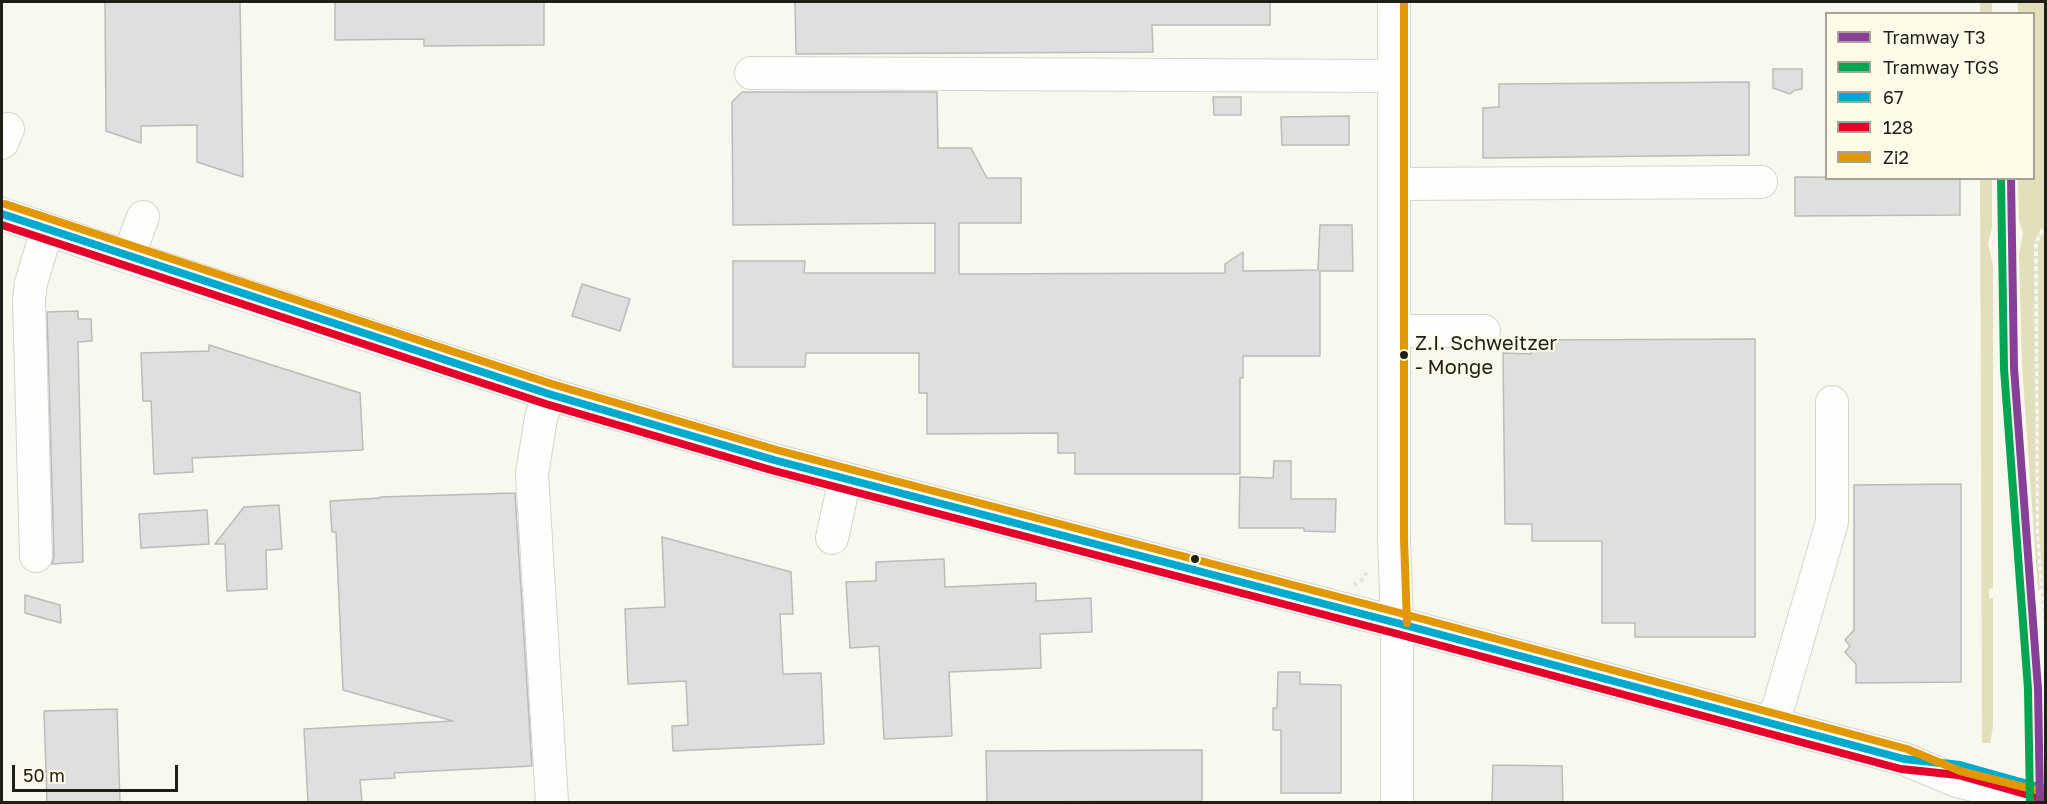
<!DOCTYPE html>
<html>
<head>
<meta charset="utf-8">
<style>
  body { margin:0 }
  #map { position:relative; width:2047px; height:804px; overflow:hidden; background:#f9f8ee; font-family:"Golos Text",sans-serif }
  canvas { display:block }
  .frame { position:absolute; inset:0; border:3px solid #1f1e17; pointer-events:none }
  .legend { position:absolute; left:1825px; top:12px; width:210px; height:168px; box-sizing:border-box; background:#fefce9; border:2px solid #a5a395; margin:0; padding:8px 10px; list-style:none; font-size:18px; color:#1f1e17 }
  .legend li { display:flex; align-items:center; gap:12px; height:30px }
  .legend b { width:30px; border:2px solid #a5a395 }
  .scale { position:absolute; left:12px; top:765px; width:166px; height:27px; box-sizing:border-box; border:3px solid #1f1e17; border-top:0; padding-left:8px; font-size:18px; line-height:21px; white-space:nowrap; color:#1f1e17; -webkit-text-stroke:4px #fefce9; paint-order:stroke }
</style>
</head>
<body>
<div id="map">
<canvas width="2047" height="804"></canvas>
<div class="frame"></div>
<ul class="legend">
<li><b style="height:8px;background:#873f98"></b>Tramway T3</li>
<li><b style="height:8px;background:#00a651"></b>Tramway TGS</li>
<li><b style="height:8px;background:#00a9ce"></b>67</li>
<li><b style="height:8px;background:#e4002b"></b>128</li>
<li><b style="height:8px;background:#e19802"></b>Zi2</li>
</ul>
<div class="scale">50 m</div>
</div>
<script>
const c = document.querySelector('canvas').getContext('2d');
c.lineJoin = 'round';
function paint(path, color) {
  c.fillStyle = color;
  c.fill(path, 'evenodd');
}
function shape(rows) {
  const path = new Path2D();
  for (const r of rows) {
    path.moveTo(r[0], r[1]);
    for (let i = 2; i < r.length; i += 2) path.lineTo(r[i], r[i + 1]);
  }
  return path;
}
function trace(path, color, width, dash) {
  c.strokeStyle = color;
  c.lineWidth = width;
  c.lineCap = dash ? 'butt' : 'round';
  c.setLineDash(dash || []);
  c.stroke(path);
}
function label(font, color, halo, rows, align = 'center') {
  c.font = font + ' "Golos Text",sans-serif';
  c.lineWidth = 4.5;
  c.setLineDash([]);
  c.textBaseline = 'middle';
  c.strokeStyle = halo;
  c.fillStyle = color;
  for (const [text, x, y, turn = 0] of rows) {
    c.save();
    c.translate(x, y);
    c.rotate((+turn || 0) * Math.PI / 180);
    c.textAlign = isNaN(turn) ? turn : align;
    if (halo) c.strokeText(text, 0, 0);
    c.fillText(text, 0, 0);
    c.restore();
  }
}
paint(shape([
  [1980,2,1992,2,1992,13,1980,13],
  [2018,2,2046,2,2046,229,2041,229,2034,242,2036,532,2040,590,2038,590,2022,366,2019,255,2023,233,2019,221,2018,179,2034,178,2034,14,2018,13],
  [1980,179,1992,179,1992,228,1988,243,1993,265,1993,588,1989,589,1989,598,1993,598,1993,727,1990,743,1982,743],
  [2043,233,2046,233,2045,611,2039,534,2038,243]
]), '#e3dfbb');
const building = shape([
  [105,2,240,2,243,177,197,162,197,125,141,126,141,143,106,131,105,2],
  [335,2,544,2,544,45,424,46,424,39,335,40,335,2],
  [795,2,1270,2,1270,25,1152,25,1153,52,796,54,795,2],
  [1773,69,1802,69,1802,89,1795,90,1790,94,1773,88,1773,69],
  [1749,82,1749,155,1483,158,1483,108,1499,107,1499,84,1749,82],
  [742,92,937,92,938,148,971,148,987,178,1021,178,1021,223,959,223,959,274,1225,273,1225,264,1243,252,1243,271,1318,270,1320,225,1352,225,1353,271,1320,271,1320,356,1243,356,1243,378,1240,378,1240,474,1075,474,1075,453,1058,453,1058,433,927,434,927,393,919,393,919,353,806,353,805,367,733,367,733,261,805,261,804,273,935,273,935,223,733,225,732,102,742,92],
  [1213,97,1241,97,1241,115,1214,115,1213,97],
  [1349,116,1349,145,1282,145,1281,117,1349,116],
  [1795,177,1960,178,1960,215,1795,216,1795,177],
  [582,284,630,299,620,331,572,316,582,284],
  [78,311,78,319,91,319,92,341,78,342,83,562,52,564,54,556,47,312,78,311],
  [1755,339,1755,637,1635,637,1635,623,1602,623,1602,541,1532,541,1532,524,1505,524,1503,353,1531,354,1531,340,1755,339],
  [209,345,360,393,363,450,192,458,193,472,154,474,151,401,143,401,141,353,209,351,209,345],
  [1274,461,1291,461,1291,499,1336,499,1335,532,1304,531,1304,528,1239,528,1240,477,1273,478,1274,461],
  [1961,484,1961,682,1856,683,1856,664,1845,652,1850,646,1845,640,1854,630,1854,485,1961,484],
  [515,493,532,766,394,773,395,778,360,780,362,802,308,802,304,729,453,721,343,690,336,532,332,532,330,501,380,498,380,497,515,493],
  [279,505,282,549,266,550,267,589,227,591,225,544,215,544,244,507,279,505],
  [207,510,209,544,141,548,139,514,207,510],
  [662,537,791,572,793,614,780,614,783,674,821,673,824,744,673,751,672,726,688,725,686,681,628,684,625,609,665,607,662,537],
  [944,559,945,587,1036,583,1036,601,1091,598,1092,632,1040,634,1041,668,949,672,952,736,884,739,879,646,850,648,846,582,876,581,876,562,944,559],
  [25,595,60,605,61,623,25,613,25,595],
  [1278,672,1300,672,1300,684,1341,685,1341,793,1281,793,1281,730,1273,730,1273,708,1277,708,1278,672],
  [117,709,120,802,47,802,44,711,117,709],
  [1202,750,1202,801,987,802,986,751,1202,750],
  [1493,765,1562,766,1563,802,1492,802,1493,765]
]);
paint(building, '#dee0de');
trace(building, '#b9bcb9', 1.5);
const minor = shape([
  [1394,2,1394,539,1397,623,1397,802],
  [751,73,1394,76],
  [2,143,8,129],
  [1395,184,1761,182],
  [2,214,128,257,549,394,774,460,1397,623,1904,759,1957,781,2041,802],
  [128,257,143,217],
  [1394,331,1484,331],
  [549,394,541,418,532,474,552,802],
  [832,538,845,479],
  [36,556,29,299,31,283,47,230],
  [1772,723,1780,701,1832,522,1832,402]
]);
trace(minor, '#d5d4cd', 34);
trace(shape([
  [2046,231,2043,231,2036,243,2037,532,2046,627],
  [1354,585,1361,581,1369,569]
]), '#e1e0dd', 4, [3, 4.5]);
trace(minor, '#fefefc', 32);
trace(shape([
  [2000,229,2002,178]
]), '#bebdbb', 1.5);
trace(shape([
  [2,214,549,394,774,460,1397,623,1904,759,1960,765,2046,789]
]), '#00a9ce', 8);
trace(shape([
  [2,225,546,404,771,470,1394,633,1901,769,1958,775,2043,799]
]), '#e4002b', 8);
trace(shape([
  [1404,2,1404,539,1407,623],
  [5,204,552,384,777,450,1400,613,1907,749,1960,771,2044,792]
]), '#e19802', 8);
trace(shape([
  [2011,178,2014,368,2038,689,2040,802]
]), '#873f98', 8);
trace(shape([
  [2001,178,2004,369,2028,689,2030,802]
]), '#00a651', 8);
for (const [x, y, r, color] of [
  [1404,355,5,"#1f1e17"],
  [1195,559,5,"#1f1e17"]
]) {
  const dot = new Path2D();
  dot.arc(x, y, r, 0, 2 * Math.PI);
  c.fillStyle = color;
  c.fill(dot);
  trace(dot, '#fefce9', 2);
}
label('20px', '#1f1e17', '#fefce9', [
  ["Z.I. Schweitzer",1415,344],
  ["- Monge",1415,368]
], 'left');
</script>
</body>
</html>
